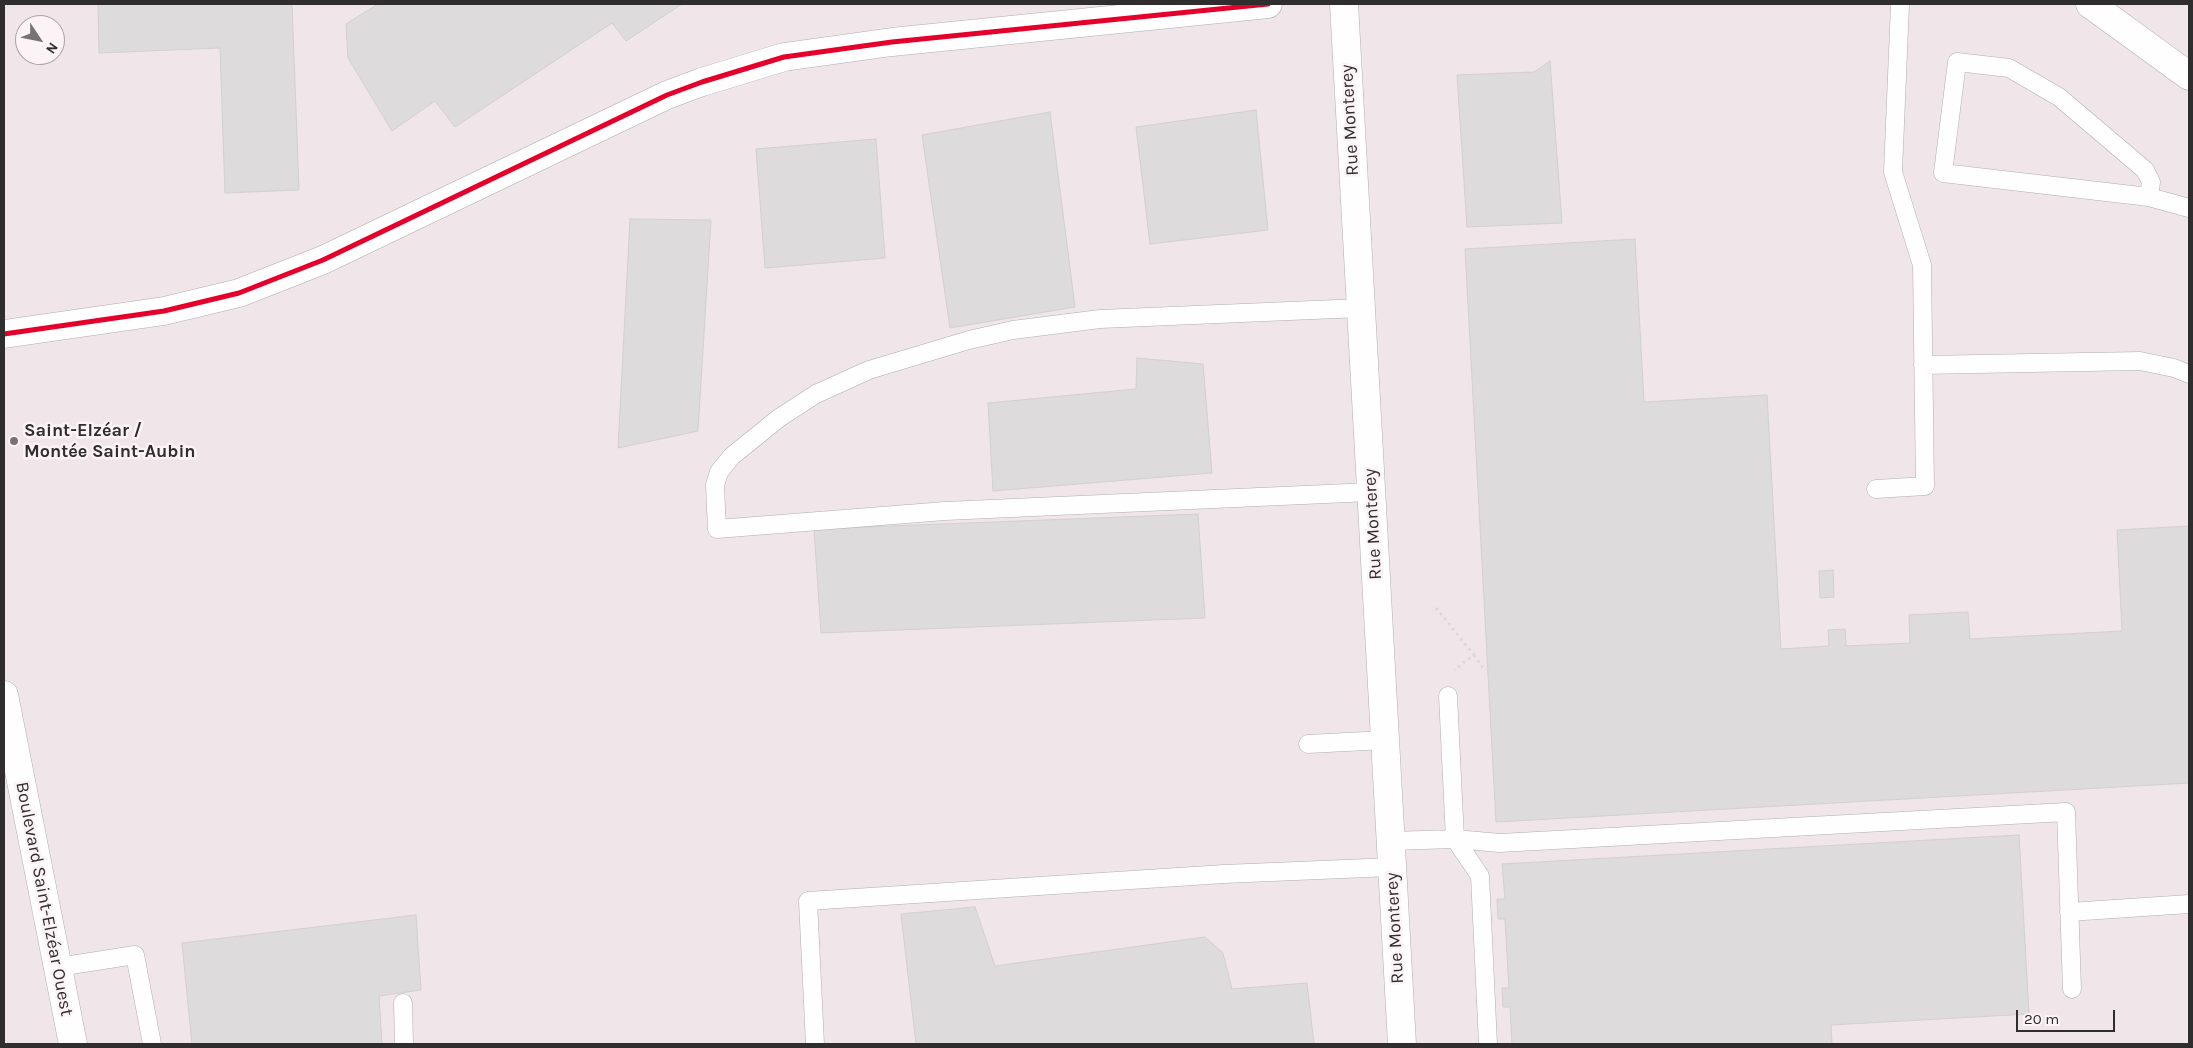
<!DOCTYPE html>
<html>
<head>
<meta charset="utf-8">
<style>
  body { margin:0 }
  #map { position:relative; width:2193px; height:1048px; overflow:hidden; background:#faf5f7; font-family:Karla,sans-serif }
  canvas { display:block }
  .frame { position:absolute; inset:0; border:5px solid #302d2e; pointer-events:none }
  .north { position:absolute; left:15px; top:15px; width:50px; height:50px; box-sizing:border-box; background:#fcf3f6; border:1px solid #aaa4a6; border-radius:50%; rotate:124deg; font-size:14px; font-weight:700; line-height:20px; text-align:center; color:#302d2e }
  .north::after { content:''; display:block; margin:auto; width:18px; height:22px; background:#777374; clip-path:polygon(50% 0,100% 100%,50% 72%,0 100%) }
  .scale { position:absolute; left:2016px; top:1010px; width:99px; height:22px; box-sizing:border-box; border:2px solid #302d2e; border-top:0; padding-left:6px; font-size:15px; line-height:18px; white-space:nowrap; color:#302d2e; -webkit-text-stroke:4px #fcf3f6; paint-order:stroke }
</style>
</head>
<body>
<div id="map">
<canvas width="2193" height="1048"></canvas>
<div class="frame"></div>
<div class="north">N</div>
<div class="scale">20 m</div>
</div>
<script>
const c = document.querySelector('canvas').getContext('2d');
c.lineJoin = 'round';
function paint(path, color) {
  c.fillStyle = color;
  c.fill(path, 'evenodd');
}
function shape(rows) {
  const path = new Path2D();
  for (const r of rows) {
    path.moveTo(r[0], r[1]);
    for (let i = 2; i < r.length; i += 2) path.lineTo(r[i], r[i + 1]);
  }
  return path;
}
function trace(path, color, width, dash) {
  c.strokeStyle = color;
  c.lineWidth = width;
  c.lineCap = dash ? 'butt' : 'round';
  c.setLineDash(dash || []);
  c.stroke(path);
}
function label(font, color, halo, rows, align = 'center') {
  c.font = font + ' Karla,sans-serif';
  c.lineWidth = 5;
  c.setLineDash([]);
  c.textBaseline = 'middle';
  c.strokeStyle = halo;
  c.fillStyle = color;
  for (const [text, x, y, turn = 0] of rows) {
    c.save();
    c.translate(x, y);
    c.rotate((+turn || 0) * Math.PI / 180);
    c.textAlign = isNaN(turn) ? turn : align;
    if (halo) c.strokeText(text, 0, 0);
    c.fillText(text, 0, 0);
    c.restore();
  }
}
paint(shape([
  [4,4,2189,4,2189,1044,4,1044],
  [25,25,55,25,55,55,25,55]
]), '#f0e5e9');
const building = shape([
  [98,4,292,4,299,190,225,193,220,48,99,53,98,4],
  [378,4,682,4,626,41,612,23,455,127,435,101,392,131,348,58,346,24,378,4],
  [1550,61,1562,223,1467,227,1457,75,1534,72,1550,61],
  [1256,110,1268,230,1150,244,1136,127,1256,110],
  [1050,112,1075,307,950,328,922,135,1050,112],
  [876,139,885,258,765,268,756,149,876,139],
  [630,219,711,220,698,431,618,448,630,219],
  [1635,239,1644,402,1767,395,1781,649,1829,646,1828,630,1845,629,1846,646,1910,643,1909,615,1968,612,1970,639,2122,631,2117,530,2189,526,2189,783,1496,822,1465,249,1635,239],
  [1137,358,1203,364,1212,473,993,491,988,403,1136,389,1137,358],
  [1198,514,1205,618,821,633,814,529,1198,514],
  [1833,570,1834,597,1820,598,1819,571,1833,570],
  [2019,835,2029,1014,1831,1025,1832,1044,1512,1044,1510,1007,1503,1007,1502,988,1509,988,1505,919,1498,919,1497,899,1505,899,1502,864,2019,835],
  [975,907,995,966,1205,937,1223,953,1232,989,1307,983,1314,1044,916,1044,901,914,975,907],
  [416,915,421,990,379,996,382,1044,192,1044,182,943,416,915]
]);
paint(building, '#dedbdc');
trace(building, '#d3d0d1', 1);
const lane = shape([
  [2149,197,2151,182,2145,170,2059,97,2009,68,1957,62,1943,173,2149,197,2189,208],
  [1361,308,1100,319,1013,330,969,340,869,370,816,394,779,418,732,456,719,472,715,485,716,509,717,529,945,511,1371,492],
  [1923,365,2140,361,2174,368,2189,374],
  [1876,489,1925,486,1922,265,1893,172,1900,4],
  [1448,696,1455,839,1480,876,1488,1044],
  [1308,744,1385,740],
  [1390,841,1455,839,1500,843,2066,812,2072,989],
  [2069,912,2189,904],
  [58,967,135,955,152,1044],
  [403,1003,404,1044],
  [815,1044,808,901,1224,874,1392,867]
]);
const street = shape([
  [1344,4,1402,1044],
  [2090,4,2189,76],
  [4,334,164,311,239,293,323,260,667,95,702,82,784,57,892,42,1268,4]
]);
const secondary = shape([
  [4,695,73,1044]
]);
trace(lane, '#b1adae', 19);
trace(street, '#b1adae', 29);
trace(secondary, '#b1adae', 29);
trace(shape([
  [1436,608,1474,655,1454,670],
  [1474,655,1484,669,1488,669]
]), '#dad9d9', 3, [2.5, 4]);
trace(lane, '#fefefe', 18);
trace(street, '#fefefe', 28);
trace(secondary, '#fefefe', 28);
trace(shape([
  [4,334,164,311,239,293,323,260,667,95,702,82,784,57,892,42,1268,4]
]), '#e4002b', 5);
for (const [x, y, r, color] of [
  [14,441,5,"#777374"]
]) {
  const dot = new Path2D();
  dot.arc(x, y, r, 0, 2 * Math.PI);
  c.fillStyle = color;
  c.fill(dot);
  trace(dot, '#fcf3f6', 2);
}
label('18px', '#302d2e', '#fcf3f6', [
  ["Rue Monterey",1350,120,-93],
  ["Rue Monterey",1373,524,-93],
  ["Boulevard Saint-Elzéar Ouest",44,899,79],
  ["Rue Monterey",1395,928,-93]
]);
label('bold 18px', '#302d2e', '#fcf3f6', [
  ["Saint-Elzéar /",24,431],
  ["Montée Saint-Aubin",24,452]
], 'left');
</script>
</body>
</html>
